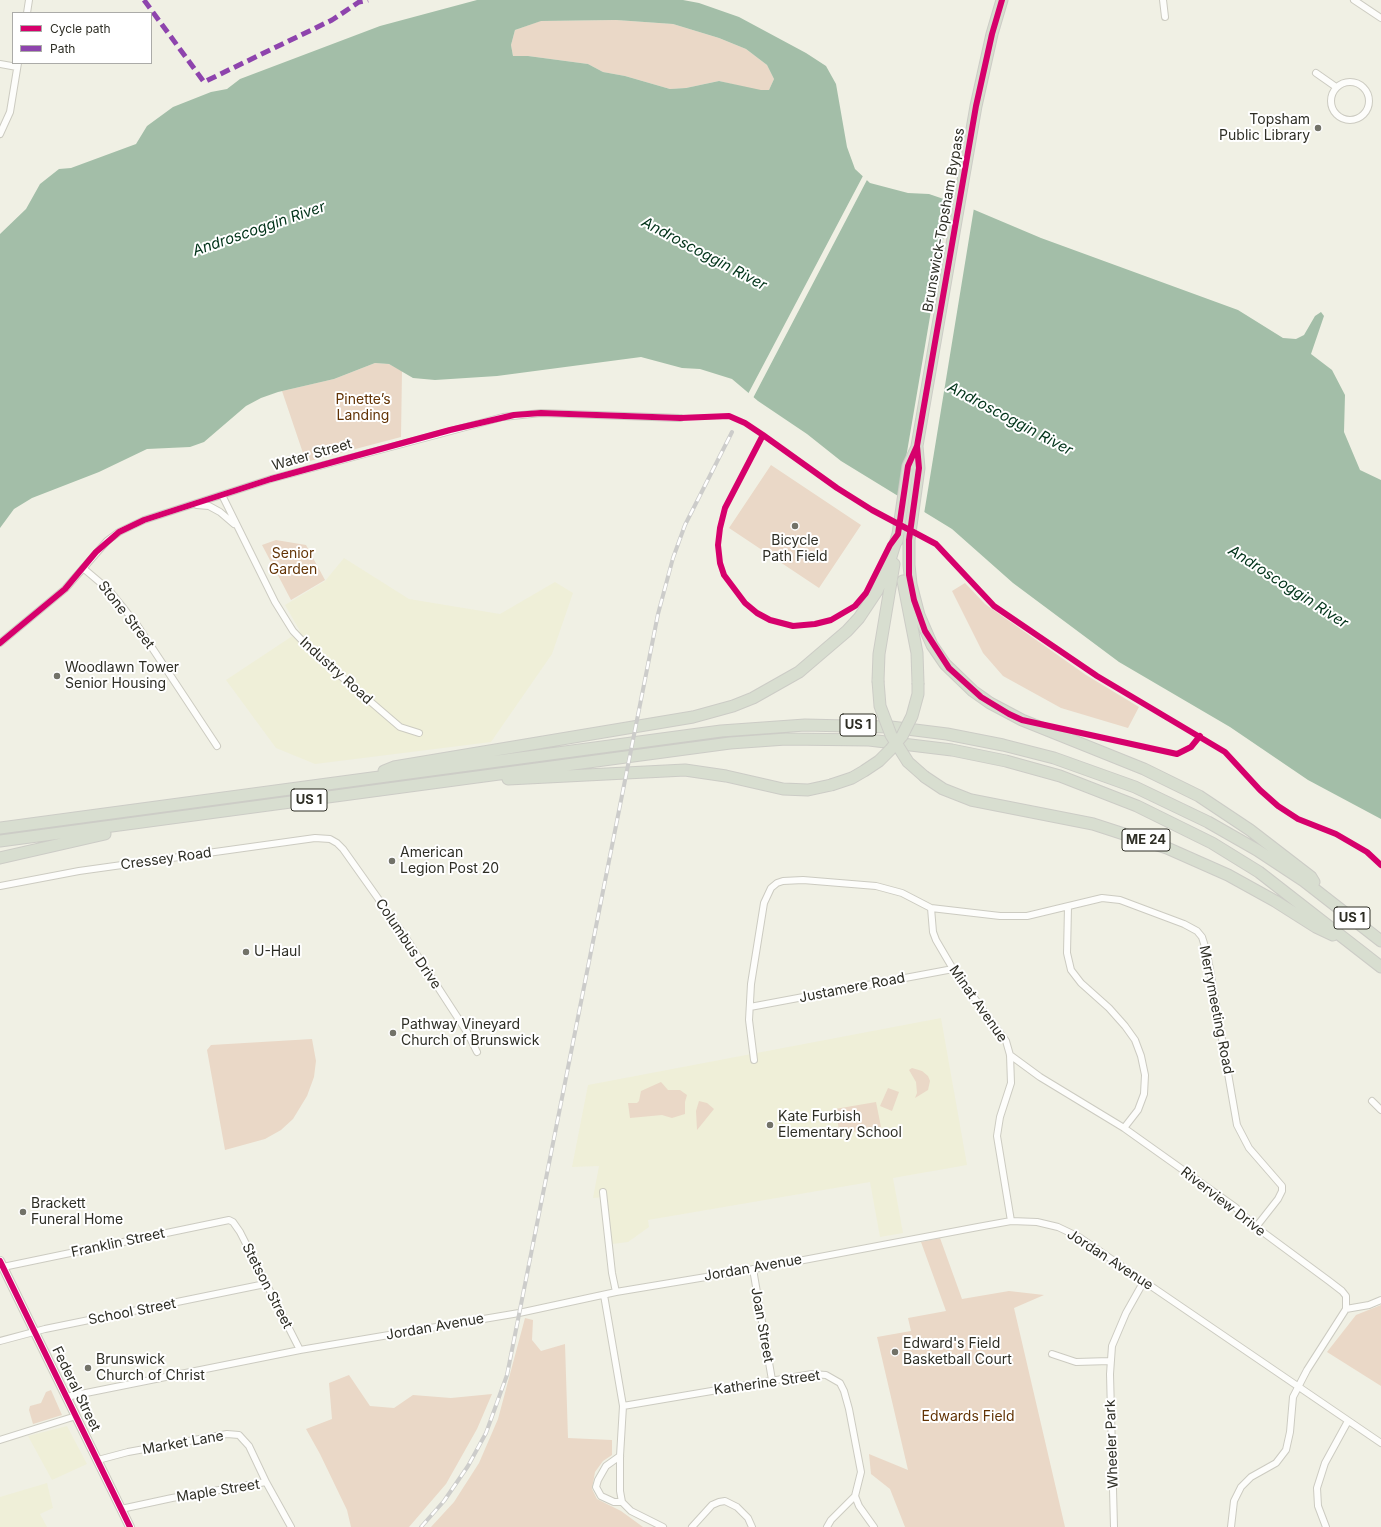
<!DOCTYPE html>
<html>
<head>
<meta charset="utf-8">
<style>
  body { margin:0 }
  #map { position:relative; width:1381px; height:1527px; overflow:hidden; background:#f0f0e4; font-family:Inter,sans-serif }
  canvas { display:block }
  .legend { position:absolute; left:12px; top:12px; width:140px; height:52px; box-sizing:border-box; background:#fff; border:1px solid #ababa8; margin:0; padding:5px 7px; list-style:none; font-size:12px; color:#2e2e25 }
  .legend li { display:flex; align-items:center; gap:8px; height:20px }
  .legend b { width:20px; border:1px solid #ababa8 }
</style>
</head>
<body>
<div id="map">
<canvas width="1381" height="1527"></canvas>
<ul class="legend">
<li><b style="height:5px;background:#d6006c"></b>Cycle path</li>
<li><b style="height:5px;background:#8e44ad"></b>Path</li>
</ul>
</div>
<script>
const c = document.querySelector('canvas').getContext('2d');
c.lineJoin = 'round';
function paint(path, color) {
  c.fillStyle = color;
  c.fill(path, 'evenodd');
}
function shape(rows) {
  const path = new Path2D();
  for (const r of rows) {
    if (r.length === 3) {
      path.moveTo(r[0] + r[2], r[1]);
      path.arc(r[0], r[1], r[2], 0, 2 * Math.PI);
      continue;
    }
    path.moveTo(r[0], r[1]);
    for (let i = 2; i < r.length; i += 2) path.lineTo(r[i], r[i + 1]);
  }
  return path;
}
function trace(path, color, width, dash) {
  c.strokeStyle = color;
  c.lineWidth = width;
  c.lineCap = dash ? 'butt' : 'round';
  c.setLineDash(dash || []);
  c.stroke(path);
}
function label(font, color, halo, rows, align = 'center') {
  c.font = font + ' Inter,sans-serif';
  c.lineWidth = 4;
  c.setLineDash([]);
  c.textBaseline = 'middle';
  c.strokeStyle = halo;
  c.fillStyle = color;
  for (const [text, x, y, turn = 0] of rows) {
    c.save();
    c.translate(x, y);
    c.rotate((+turn || 0) * Math.PI / 180);
    c.textAlign = isNaN(turn) ? turn : align;
    if (halo) c.strokeText(text, 0, 0);
    c.fillText(text, 0, 0);
    c.restore();
  }
}
paint(shape([
  [344,558,409,599,500,614,555,582,573,593,552,654,491,742,315,764,276,748,226,680,300,631,285,605,325,581],
  [941,1018,967,1165,893,1178,903,1233,880,1237,870,1182,648,1220,649,1227,628,1242,612,1244,604,1197,593,1198,599,1166,572,1167,588,1085],
  [67,1426,87,1464,52,1480,28,1436],
  [47,1483,53,1508,40,1514,47,1527,0,1527,0,1497]
]), '#efefd8');
paint(shape([
  [616,20,673,24,719,38,746,49,767,65,774,79,769,90,761,91,719,81,686,88,670,89,625,76,603,72,588,64,528,56,513,56,511,45,515,30,540,21],
  [375,363,389,364,402,371,401,437,306,462,282,391,334,379],
  [771,465,861,525,819,588,729,528],
  [276,540,306,545,325,580,291,600,262,545],
  [965,583,985,604,1086,675,1139,707,1128,728,1061,708,1003,676,983,653,952,591],
  [312,1039,316,1061,314,1077,307,1096,293,1119,281,1130,265,1139,225,1150,207,1050,211,1045],
  [912,1068,922,1071,928,1076,930,1081,928,1090,915,1098,917,1093,916,1082,909,1070],
  [661,1082,668,1090,680,1090,687,1095,685,1102,685,1114,672,1118,662,1115,630,1118,628,1103,637,1103,639,1101,641,1091],
  [888,1088,899,1092,892,1111,880,1106],
  [699,1101,707,1103,714,1109,697,1130,696,1111],
  [876,1102,881,1127,840,1134,835,1109],
  [940,1238,962,1299,1009,1291,1044,1295,1014,1308,1065,1527,905,1527,890,1489,871,1474,869,1454,908,1470,877,1337,911,1331,908,1318,946,1311,921,1242],
  [1381,1305,1381,1386,1327,1352,1356,1315],
  [525,1318,533,1320,532,1340,541,1351,565,1344,568,1438,612,1440,612,1455,603,1461,595,1472,592,1489,597,1499,621,1511,643,1527,431,1527,454,1502,479,1463,498,1419],
  [349,1375,370,1406,394,1408,413,1395,451,1398,492,1394,477,1429,446,1484,409,1527,351,1527,347,1510,320,1454,306,1429,332,1419,329,1383],
  [51,1390,62,1415,33,1424,29,1410,30,1406,41,1403,46,1392]
]), '#ead8c7');
paint(shape([
  [477,0,683,0,699,3,739,17,806,53,826,66,836,84,847,147,855,169,870,183,908,193,929,194,970,208,1041,238,1238,310,1283,338,1296,339,1304,335,1315,316,1321,312,1324,316,1311,354,1332,370,1345,395,1344,432,1360,470,1381,480,1381,819,1308,780,1230,727,1119,662,1013,583,952,529,841,461,807,434,758,401,732,379,700,369,682,368,641,357,497,376,435,380,413,378,389,364,375,363,334,379,278,392,261,398,246,406,204,442,190,447,147,449,99,472,32,498,14,509,0,528,0,234,26,209,40,184,59,169,71,168,136,144,147,126,173,107,211,92,227,89,240,79,380,26],
  [616,20,673,24,719,38,746,49,767,65,774,79,769,90,761,90,719,81,686,88,670,89,625,76,603,72,588,64,528,56,513,56,511,45,515,30,541,21]
]), '#a3bea8');
paint(shape([
  [864,174,868,178,752,400,748,394],
  [950,199,974,208,924,514,899,499]
]), '#f0f0e4');
const street = shape([
  [1163,0,1165,17],
  [1354,0,1381,18],
  [27,13,29,0],
  [0,64,17,67],
  [1316,73,1336,87],
  [1350,101,19],
  [0,134,10,112,18,63],
  [222,495,275,602,293,631,315,654,400,727,419,733],
  [197,505,209,506,220,512,234,524],
  [83,568,109,590,137,625,217,746],
  [0,643,65,589,107,541,119,532,144,520,271,479,503,417,541,413,680,418],
  [0,886,79,871,315,838,330,839,337,843,343,849,404,935,467,1032,477,1052],
  [1068,907,1067,953,1071,970,1081,983,1109,1008,1125,1026,1135,1040,1141,1056,1145,1075,1144,1094,1138,1110,1124,1128],
  [931,908,933,932,936,940,953,969,1006,1041,1010,1055,1011,1083,1000,1117,997,1136,1011,1221],
  [750,1007,953,969],
  [1010,1055,1040,1077,1124,1128,1235,1207,1256,1227,1329,1281,1342,1291,1346,1296,1346,1309,1307,1370,1293,1397,1290,1432,1286,1450,1276,1463,1251,1477,1241,1487,1234,1501,1231,1527],
  [754,1060,749,1020,751,984,764,903,771,888,777,883,783,881,803,880,876,886,902,893,931,908,1000,916,1027,916,1102,898,1120,900,1184,924,1197,931,1202,937,1207,953,1237,1125,1249,1148,1282,1186,1282,1191,1278,1199,1256,1227],
  [1372,1101,1381,1110],
  [603,1192,612,1273,616,1292],
  [3,1267,229,1220,233,1222,240,1232,300,1350],
  [753,1269,772,1380],
  [604,1295,623,1406,620,1456,620,1491,622,1502,631,1511,663,1527],
  [1346,1309,1369,1305,1381,1300],
  [0,1341,45,1329,265,1284],
  [1052,1354,1076,1362,1110,1361],
  [66,1397,300,1350,519,1313,616,1292,772,1266,978,1227,1011,1221,1037,1222,1058,1227,1079,1237,1381,1443],
  [623,1406,812,1374,826,1375,840,1383,844,1391,849,1409,861,1472,855,1496],
  [0,1440,76,1416],
  [620,1456,606,1466,598,1480,596,1487,601,1496,614,1502,622,1502],
  [98,1460,128,1452,227,1434,239,1435,249,1446,266,1482],
  [121,1509,172,1498,266,1482,291,1527],
  [692,1527,712,1505,719,1502,725,1501,737,1507,748,1518,752,1527],
  [827,1527,831,1520,855,1496,859,1506,874,1527],
  [1114,1527,1110,1374,1112,1346,1126,1313,1144,1281],
  [1326,1527,1318,1506,1317,1488,1325,1463,1348,1421]
]);
const secondary = shape([
  [0,1261,130,1527]
]);
const highway = shape([
  [1002,0,992,34,976,106,917,446,919,468,909,540,909,565,911,584,919,615,932,645,945,664,973,691,990,703,1022,720,1144,769,1199,796,1250,830,1311,877,1314,882],
  [897,541,908,466,917,447],
  [903,581,917,653,918,683],
  [878,681,879,654,894,564],
  [384,771,394,767,693,717,733,706,753,698,799,672,847,631,859,618,877,591,889,563,898,534],
  [925,777,943,789,971,800,1093,824,1167,848,1228,875,1275,901,1316,927,1333,935],
  [508,779,685,770,726,776,783,789,808,790,831,785],
  [0,828,721,731,805,725,891,727,947,734,1003,745,1054,758,1135,787,1208,822,1257,850,1304,881,1381,941],
  [0,841,730,743,786,739,869,740,952,750,1006,761,1060,776,1137,806,1212,843,1259,872,1381,967],
  [0,858,105,834]
]);
trace(street, '#cccbc1', 8);
trace(secondary, '#cccbc1', 10);
trace(highway, '#ccccc6', 13);
trace(street, '#fdfdfb', 6);
trace(secondary, '#fdfdfb', 8);
trace(highway, '#d8ded0', 11);
const rail = shape([
  [421,1527,444,1501,468,1466,486,1433,507,1375,658,614,673,558,685,525,732,432]
]);
trace(rail, '#ccccca', 4);
trace(rail, '#fff', 2.5, [8]);
const highwayBridge = shape([
  [878,681,880,706,891,735,908,762,925,777],
  [831,785,852,778,864,771,879,761,890,750,902,736,912,716,918,694,918,683]
]);
trace(highwayBridge, '#ccccc6', 13, []);
trace(highwayBridge, '#d8ded0', 11);
trace(shape([
  [144,0,204,82,332,20,359,2,368,0]
]), '#8e44ad', 5, [10, 5]);
trace(shape([
  [1002,0,992,34,976,106,917,446,919,468,909,540,909,575,914,600,925,631,949,668,981,697,1009,714,1022,720,1177,754,1191,747,1200,736],
  [763,435,725,508,720,528,718,545,720,563,724,575,745,603,757,613,770,620,793,626,815,624,831,620,855,606,866,593,890,545,898,534,908,466,917,446],
  [0,643,65,589,96,552,119,532,144,520,271,479,450,430,514,415,541,413,680,418,729,416,745,423,763,435,837,488,872,510,936,544,994,606,1097,676,1225,752,1260,790,1278,806,1298,819,1336,834,1367,852,1381,865],
  [0,1261,130,1527]
]), '#d6006c', 6);
for (const [x, y, r, color] of [
  [1318,128,4,"#727268"],
  [795,526,4,"#727268"],
  [57,676,4,"#727268"],
  [392,861,4,"#727268"],
  [246,952,4,"#727268"],
  [393,1033,4,"#727268"],
  [770,1125,4,"#727268"],
  [23,1212,4,"#727268"],
  [895,1352,4,"#727268"],
  [88,1368,4,"#727268"]
]) {
  const dot = new Path2D();
  dot.arc(x, y, r, 0, 2 * Math.PI);
  c.fillStyle = color;
  c.fill(dot);
  trace(dot, '#fff', 1.5);
}
for (const [x, y, w] of [
  [858,725,36],
  [309,800,36],
  [1146,840,48],
  [1352,918,36]
]) {
  const box = new Path2D();
  box.roundRect(x - w / 2, y - 11, w, 22, 3);
  c.fillStyle = '#fff';
  c.fill(box);
  trace(box, '#2e2e25', 1);
}
label('bold 13px', '#2e2e25', null, [
  ["US 1",858,725],
  ["US 1",309,800],
  ["ME 24",1146,840],
  ["US 1",1352,918]
]);
label('14px', '#2e2e25', '#fff', [
  ["Topsham",1310,120,"right"],
  ["Public Library",1310,136,"right"],
  ["Bicycle",795,541,"center"],
  ["Path Field",795,557,"center"],
  ["Woodlawn Tower",65,668],
  ["Senior Housing",65,684],
  ["American",400,853],
  ["Legion Post 20",400,869],
  ["U-Haul",254,952],
  ["Pathway Vineyard",401,1025],
  ["Church of Brunswick",401,1041],
  ["Kate Furbish",778,1117],
  ["Elementary School",778,1133],
  ["Brackett",31,1204],
  ["Funeral Home",31,1220],
  ["Edward's Field",903,1344],
  ["Basketball Court",903,1360],
  ["Brunswick",96,1360],
  ["Church of Christ",96,1376]
], 'left');
label('14px', '#2e2e25', '#fff', [
  ["Brunswick-Topsham Bypass",944,220,-80],
  ["Water Street",312,455,-16],
  ["Stone Street",126,615,52],
  ["Industry Road",336,671,42],
  ["Cressey Road",166,859,-8],
  ["Columbus Drive",408,944,56],
  ["Justamere Road",852,988,-11],
  ["Minat Avenue",978,1004,55],
  ["Merrymeeting Road",1216,1010,79],
  ["Riverview Drive",1223,1202,38],
  ["Franklin Street",118,1243,-12],
  ["Jordan Avenue",1110,1260,33],
  ["Jordan Avenue",753,1268,-10],
  ["Stetson Street",267,1286,63],
  ["School Street",132,1312,-11],
  ["Joan Street",762,1325,80],
  ["Jordan Avenue",435,1327,-10],
  ["Katherine Street",767,1383,-8],
  ["Federal Street",76,1389,64],
  ["Market Lane",183,1443,-10],
  ["Wheeler Park",1112,1444,-92],
  ["Maple Street",218,1491,-9]
]);
label('14px', '#623305', '#fff', [
  ["Pinette’s",363,400],
  ["Landing",363,416],
  ["Senior",293,554],
  ["Garden",293,570],
  ["Edwards Field",968,1417]
]);
label('italic 15px', '#013319', '#fff', [
  ["Androscoggin River",259,229,-19],
  ["Androscoggin River",704,254,28],
  ["Androscoggin River",1010,419,28],
  ["Androscoggin River",1288,587,33]
]);
</script>
</body>
</html>
